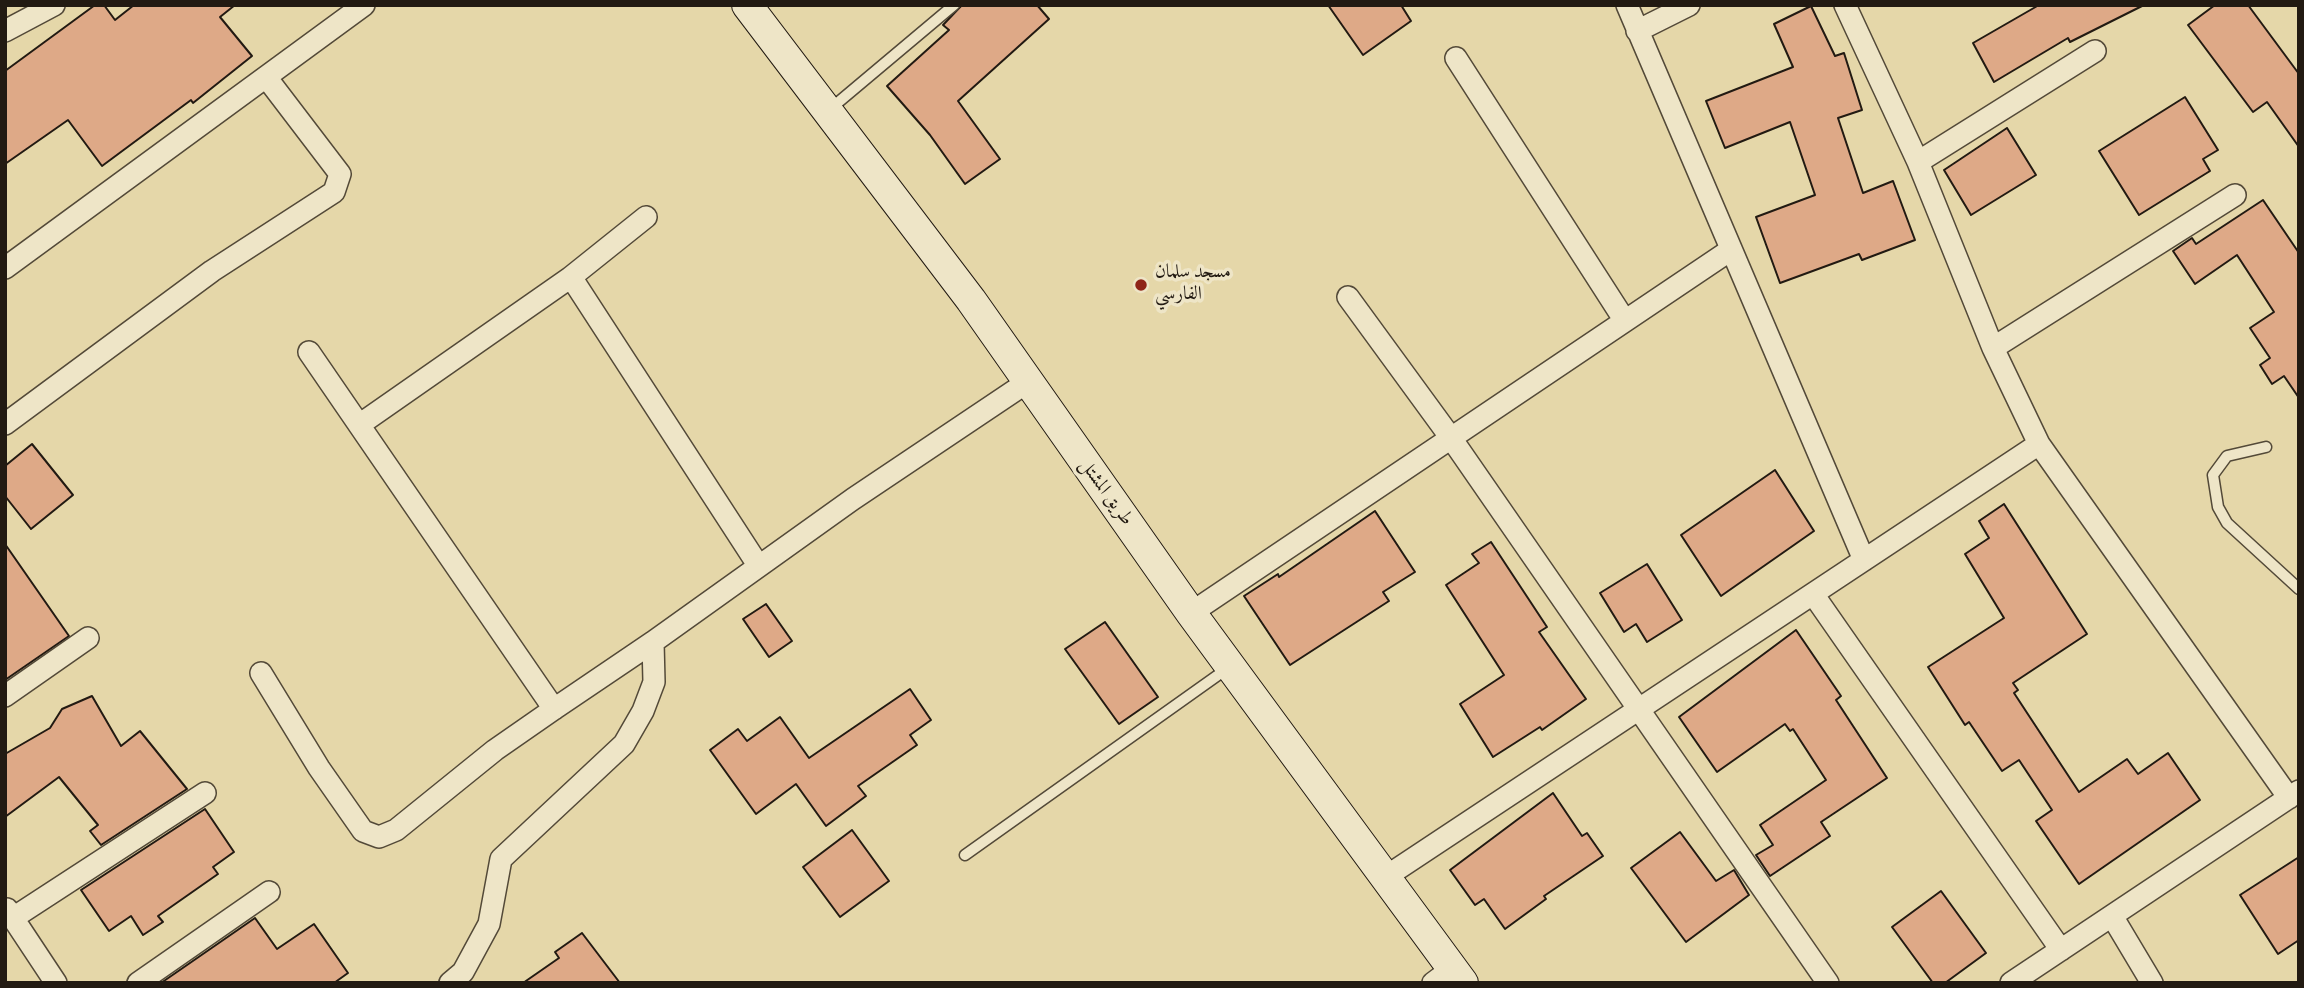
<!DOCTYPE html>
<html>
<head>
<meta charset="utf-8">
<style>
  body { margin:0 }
  #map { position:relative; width:2304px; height:988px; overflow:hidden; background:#e5d7a9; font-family:Vollkorn,serif }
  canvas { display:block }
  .frame { position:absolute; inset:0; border:7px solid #221a12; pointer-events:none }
</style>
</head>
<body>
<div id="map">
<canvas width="2304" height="988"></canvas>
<div class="frame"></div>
</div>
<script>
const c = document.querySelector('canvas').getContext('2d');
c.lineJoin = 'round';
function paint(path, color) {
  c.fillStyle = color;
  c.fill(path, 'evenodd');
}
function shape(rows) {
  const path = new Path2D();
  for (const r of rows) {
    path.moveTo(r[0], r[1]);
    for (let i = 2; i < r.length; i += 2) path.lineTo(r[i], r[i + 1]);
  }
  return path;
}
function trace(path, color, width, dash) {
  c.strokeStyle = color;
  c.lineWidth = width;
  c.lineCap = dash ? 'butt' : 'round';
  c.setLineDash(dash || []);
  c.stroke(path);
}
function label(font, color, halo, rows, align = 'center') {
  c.font = font + ' Vollkorn,Amiri,serif';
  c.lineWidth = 7;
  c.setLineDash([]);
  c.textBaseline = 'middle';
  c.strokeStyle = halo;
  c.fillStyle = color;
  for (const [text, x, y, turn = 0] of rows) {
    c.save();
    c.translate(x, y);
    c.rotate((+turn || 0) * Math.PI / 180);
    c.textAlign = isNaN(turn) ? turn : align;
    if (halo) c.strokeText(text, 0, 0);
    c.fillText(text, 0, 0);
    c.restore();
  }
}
const building = shape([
  [95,5,104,5,115,20,134,5,235,5,220,17,252,56,193,103,191,100,102,166,68,120,5,164,5,71,95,5],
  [962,5,1037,5,1049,19,958,101,1000,159,965,184,930,135,887,86,949,30,943,25,962,5],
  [1328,5,1401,5,1411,21,1363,55,1328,5],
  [2039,5,2144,5,2070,42,2068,38,1994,82,1973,43,2039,5],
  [2215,5,2248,5,2299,74,2299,147,2267,102,2253,112,2188,25,2215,5],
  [1811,6,1835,56,1844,53,1862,110,1838,118,1863,193,1893,181,1915,240,1862,260,1859,254,1780,283,1756,217,1815,195,1790,122,1725,148,1706,101,1793,67,1774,24,1811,6],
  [2185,97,2218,150,2203,159,2210,171,2139,215,2099,151,2185,97],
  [2007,128,2036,175,1971,215,1944,170,2007,128],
  [2263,200,2299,253,2299,398,2284,376,2272,384,2260,365,2270,358,2250,328,2274,312,2237,255,2195,284,2173,251,2192,238,2196,244,2263,200],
  [32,444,73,495,31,529,5,496,5,466,32,444],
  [1775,470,1814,531,1721,596,1681,535,1775,470],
  [2004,504,2087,634,2013,683,2018,690,2014,693,2079,792,2127,759,2138,774,2168,753,2200,800,2079,884,2036,821,2052,810,2019,760,2002,771,1969,722,1965,725,1928,667,2004,618,1965,554,1989,538,1979,521,2004,504],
  [1375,511,1415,572,1383,592,1389,601,1290,665,1244,596,1278,574,1279,577,1375,511],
  [1491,542,1547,627,1539,632,1586,699,1542,730,1540,727,1493,757,1460,704,1504,675,1446,585,1479,563,1472,554,1491,542],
  [5,544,69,636,5,680,5,544],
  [1647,564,1682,620,1647,642,1636,624,1624,632,1600,593,1647,564],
  [766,604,792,641,769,657,743,619,766,604],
  [1105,622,1158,697,1119,724,1065,649,1105,622],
  [1796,630,1841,696,1836,700,1887,778,1821,822,1830,836,1770,876,1756,855,1773,845,1760,825,1826,780,1793,729,1790,731,1785,724,1717,772,1679,717,1796,630],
  [910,689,931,720,910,735,917,745,858,786,866,796,826,826,796,784,756,814,710,750,738,729,747,741,780,717,809,758,910,689],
  [92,696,121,746,140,731,187,789,101,845,90,831,98,825,59,777,5,817,5,754,50,728,62,709,92,696],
  [1553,793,1582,836,1587,833,1603,856,1544,896,1546,899,1505,929,1484,899,1475,905,1450,870,1553,793],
  [205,809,234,852,213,867,218,874,158,916,163,922,143,935,131,916,109,931,81,890,205,809],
  [852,830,889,881,840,917,803,867,852,830],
  [1680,832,1716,881,1734,870,1749,895,1686,942,1631,868,1680,832],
  [2299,857,2299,940,2278,954,2240,895,2299,857],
  [1941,891,1986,953,1945,983,1933,983,1892,927,1941,891],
  [255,918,277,949,314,924,348,973,334,983,161,983,255,918],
  [582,933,620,983,523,983,559,958,555,952,582,933]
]);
paint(building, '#dea987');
trace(building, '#221a12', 2);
const service = shape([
  [829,110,954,5],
  [2266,447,2227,456,2213,475,2218,507,2227,523,2299,589],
  [965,855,1228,668]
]);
const minor = shape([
  [1627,5,1864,560],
  [1845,5,1918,162,1993,348,2039,444,2289,798],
  [5,31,54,5],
  [1637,31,1689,5],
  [1456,58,1625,321],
  [1918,162,2095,51],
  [646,217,571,277,758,565],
  [5,268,364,5],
  [1348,297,1451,438,1828,983],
  [1993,348,2235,195],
  [309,352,554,709],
  [5,424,212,271,334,192,340,174,266,77],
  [359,425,571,277],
  [1813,594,2061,950],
  [1191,613,1729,251],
  [261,673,319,768,363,831,379,837,396,830,495,750,554,709,653,642,853,499,1026,383],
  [5,696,88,638],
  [1384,878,2039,444],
  [7,909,56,983],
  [2112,916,2152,983],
  [13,918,205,793],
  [138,983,269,892],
  [450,983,463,972,489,924,501,859,624,744,643,711,654,682,653,642],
  [1433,983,1453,968],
  [2011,983,2299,791]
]);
const secondary = shape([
  [747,5,971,300,1191,613,1463,983]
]);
trace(service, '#534938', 13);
trace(minor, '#534938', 24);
trace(secondary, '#221a12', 32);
trace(service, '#eee5c7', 10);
trace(minor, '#eee5c7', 21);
trace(secondary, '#eee5c7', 30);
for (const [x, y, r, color] of [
  [1141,285,7,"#8f2418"]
]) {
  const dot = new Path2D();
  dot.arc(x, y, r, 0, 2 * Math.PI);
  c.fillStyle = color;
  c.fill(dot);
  trace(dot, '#eee5c7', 2.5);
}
label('19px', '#221a12', '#eee5c7', [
  ["مسجد سلمان",1155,274],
  ["الفارسي",1155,296]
], 'left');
label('19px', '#221a12', '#eee5c7', [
  ["طريق المشتل",1105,493,54]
]);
</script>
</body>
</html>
